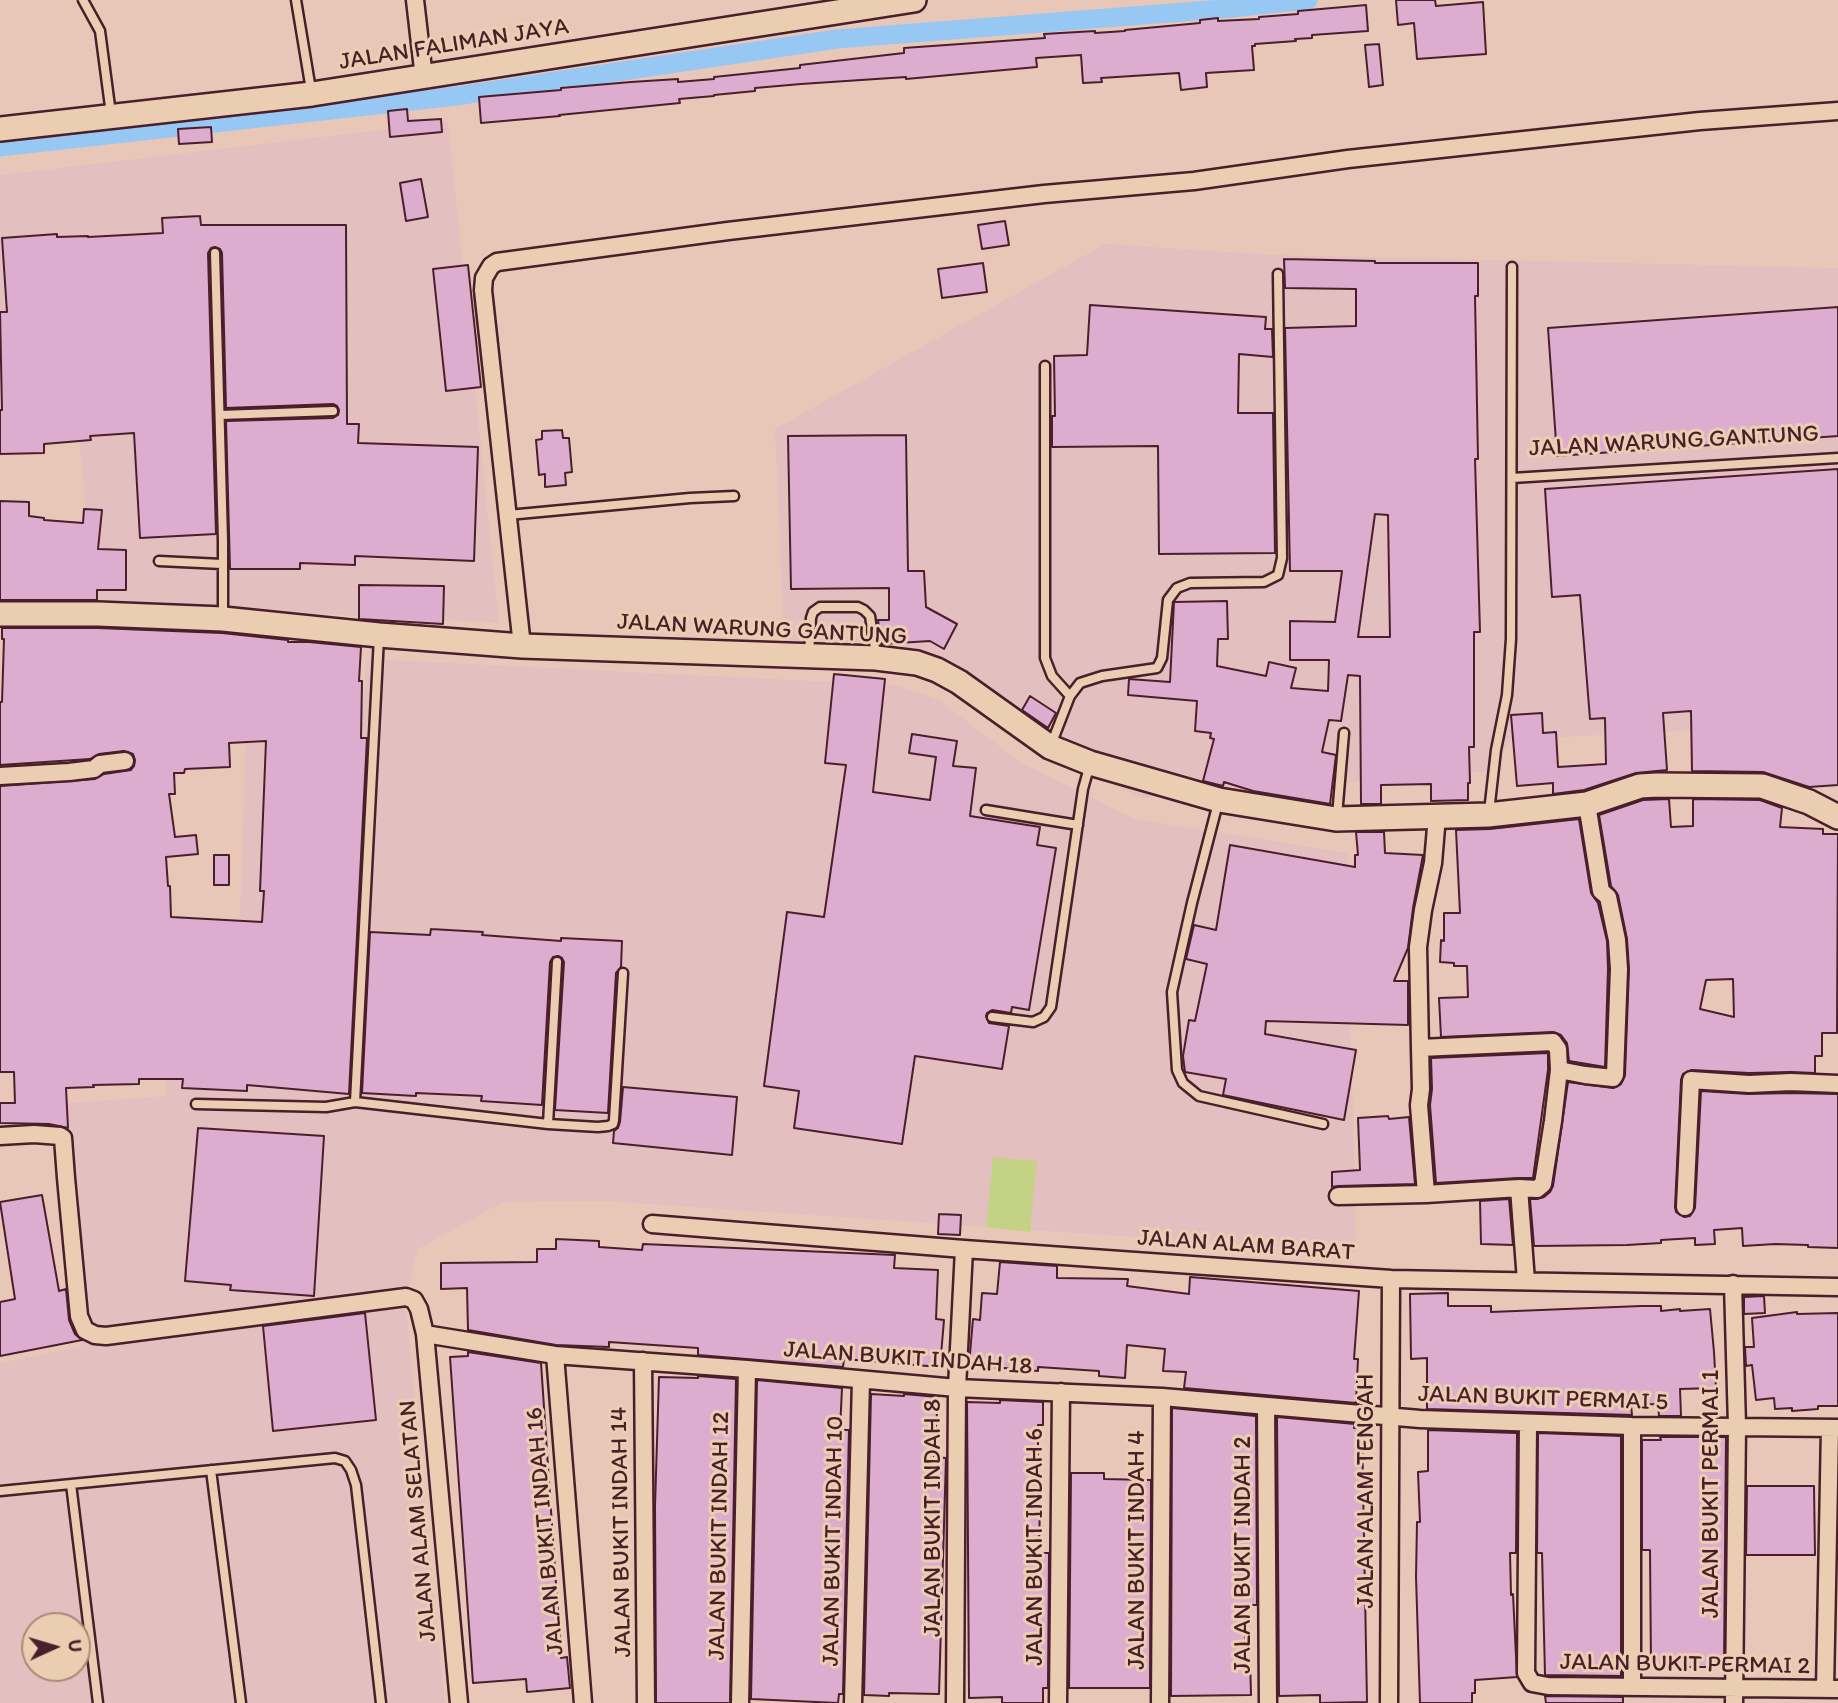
<!DOCTYPE html>
<html>
<head>
<meta charset="utf-8">
<style>
  body { margin:0 }
  #map { position:relative; width:1838px; height:1703px; overflow:hidden; background:#e8c7b8; font-family:Itim,sans-serif }
  canvas { display:block }
  .north { position:absolute; left:21px; top:1612px; width:70px; height:70px; box-sizing:border-box; background:#ebceb2; border:2px solid #ab887c; border-radius:50%; rotate:86deg; font-size:19px; font-weight:700; line-height:28px; text-align:center; color:#4a1f2b }
  .north::after { content:''; display:block; margin:auto; width:24px; height:32px; background:#4a1f2b; clip-path:polygon(50% 0,100% 100%,50% 72%,0 100%) }
</style>
</head>
<body>
<div id="map">
<canvas width="1838" height="1703"></canvas>
<div class="north">U</div>
</div>
<script>
const c = document.querySelector('canvas').getContext('2d');
c.lineJoin = 'round';
function paint(path, color) {
  c.fillStyle = color;
  c.fill(path, 'evenodd');
}
function shape(rows) {
  const path = new Path2D();
  for (const r of rows) {
    path.moveTo(r[0], r[1]);
    for (let i = 2; i < r.length; i += 2) path.lineTo(r[i], r[i + 1]);
  }
  return path;
}
function trace(path, color, width, dash) {
  c.strokeStyle = color;
  c.lineWidth = width;
  c.lineCap = dash ? 'butt' : 'round';
  c.setLineDash(dash || []);
  c.stroke(path);
}
function label(font, color, halo, rows, align = 'center') {
  c.font = font + ' Itim,sans-serif';
  c.lineWidth = 6;
  c.setLineDash([]);
  c.textBaseline = 'middle';
  c.strokeStyle = halo;
  c.fillStyle = color;
  for (const [text, x, y, turn = 0] of rows) {
    c.save();
    c.translate(x, y);
    c.rotate((+turn || 0) * Math.PI / 180);
    c.textAlign = isNaN(turn) ? turn : align;
    if (halo) c.strokeText(text, 0, 0);
    c.fillText(text, 0, 0);
    c.restore();
  }
}
paint(shape([
  [448,122,499,623,96,603,67,327,0,330,0,175],
  [1105,244,1276,255,1838,268,1838,705,1746,727,1510,740,1488,771,1143,798,1034,747,957,684,903,664,785,653,775,429],
  [367,659,895,685,939,700,1021,763,1135,819,1347,853,1356,1252,604,1201,503,1202,418,1249,405,1298,445,1703,0,1703,0,1363,82,1346,55,1104,166,1096,168,944,239,942,246,731,361,727],
  [35,1626,77,1626,77,1668,35,1668]
]), '#e4bfbf');
paint(shape([
  [993,1157,1037,1161,1030,1232,986,1227]
]), '#c4d286');
trace(shape([
  [0,147,456,96,837,39,1222,9,1308,0]
]), '#97c8f3', 19);
const building = shape([
  [1396,0,1435,0,1436,6,1483,2,1486,54,1417,59,1414,23,1398,25,1396,0],
  [1366,5,1368,31,1312,35,1312,38,1295,39,1296,41,1255,44,1255,46,1252,46,1254,70,1206,73,1207,87,1181,90,1179,73,1101,78,1102,82,1083,83,1081,55,1036,58,1037,67,906,79,906,77,801,84,755,88,755,91,714,95,714,96,679,99,680,103,559,115,560,116,481,123,479,97,561,90,561,88,631,82,678,79,678,82,714,79,714,77,800,68,800,65,904,53,904,48,1045,38,1044,34,1095,31,1095,33,1125,31,1125,30,1200,23,1200,20,1218,18,1218,21,1259,19,1259,17,1298,14,1298,11,1366,5],
  [1379,44,1383,85,1369,87,1365,45,1379,44],
  [407,109,408,121,441,119,442,132,390,137,388,111,407,109],
  [211,127,212,142,179,144,178,129,211,127],
  [421,179,428,217,406,221,400,183,421,179],
  [200,216,201,225,346,225,347,424,359,424,358,443,478,447,474,561,355,556,355,565,300,563,300,569,230,569,226,421,333,418,338,415,339,410,337,406,333,404,226,408,222,253,220,249,215,247,211,248,208,253,216,534,140,538,134,433,90,436,91,440,44,444,44,453,0,454,0,410,2,410,0,312,7,312,2,238,57,234,57,237,88,236,88,237,163,233,162,218,200,216],
  [1005,221,1009,245,982,249,978,225,1005,221],
  [1284,259,1375,261,1375,263,1478,263,1478,296,1475,296,1478,459,1475,459,1480,632,1474,632,1474,747,1469,747,1470,783,1468,783,1468,800,1431,801,1431,784,1381,785,1381,804,1361,804,1360,676,1348,675,1341,721,1329,720,1322,752,1336,755,1330,804,1253,791,1224,782,1223,786,1203,781,1214,739,1210,738,1211,733,1195,731,1197,701,1128,695,1129,679,1170,682,1174,602,1227,601,1228,639,1218,639,1217,666,1266,676,1269,662,1296,668,1291,688,1328,691,1329,660,1290,660,1290,621,1335,622,1342,571,1290,571,1285,328,1356,326,1356,289,1285,288,1284,259],
  [1375,514,1388,515,1390,637,1358,637,1375,514],
  [983,263,987,292,942,298,938,269,983,263],
  [468,265,481,387,446,391,433,269,468,265],
  [1090,305,1266,317,1265,329,1272,329,1273,357,1239,354,1238,413,1273,413,1275,553,1159,554,1158,446,1052,447,1052,416,1055,416,1054,356,1087,355,1090,305],
  [1838,307,1838,436,1557,456,1548,328,1838,307],
  [562,430,563,438,569,438,572,472,565,473,566,485,545,487,545,474,539,475,536,440,542,439,542,431,562,430],
  [906,435,908,571,924,571,926,607,957,624,944,649,930,641,881,644,878,620,889,620,889,588,791,589,788,436,906,435],
  [1838,469,1838,785,1809,787,1763,772,1692,771,1691,711,1663,713,1667,770,1636,773,1584,790,1553,794,1553,783,1517,786,1511,715,1542,713,1543,733,1556,732,1558,767,1606,764,1605,718,1590,719,1580,595,1552,597,1545,489,1838,469],
  [0,501,29,502,29,516,44,518,44,520,83,523,84,509,102,510,98,549,126,550,126,590,97,590,97,600,0,600,0,501],
  [359,585,444,586,443,624,359,619,359,585],
  [2,628,98,628,222,633,288,640,288,642,309,642,361,647,359,681,362,681,361,738,367,738,349,1094,247,1085,247,1091,182,1088,183,1079,139,1079,139,1084,93,1085,94,1087,66,1088,68,1128,49,1124,0,1123,0,1103,15,1103,14,1072,0,1072,0,786,95,779,104,774,131,770,134,766,135,760,133,754,124,751,99,754,90,759,0,765,0,702,2,702,4,639,2,639,2,628],
  [266,741,260,891,264,891,262,922,171,917,170,886,168,886,166,857,198,854,196,835,175,837,169,794,175,794,174,773,184,773,185,769,230,767,229,743,266,741],
  [834,674,885,679,873,792,930,800,936,757,909,753,912,734,957,741,953,766,976,768,970,816,1040,827,1037,845,1056,848,1029,1010,1012,1007,1011,1013,992,1010,987,1013,986,1016,989,1023,1009,1026,1002,1069,915,1056,902,1144,794,1128,799,1091,764,1086,787,912,824,917,846,765,825,763,834,674],
  [1030,696,1056,713,1048,728,1022,710,1030,696],
  [1669,799,1671,827,1693,826,1693,799,1760,800,1782,808,1780,827,1823,829,1823,834,1838,834,1837,1033,1822,1033,1822,1056,1815,1056,1815,1073,1790,1072,1749,1073,1692,1070,1683,1074,1681,1080,1675,1207,1676,1212,1684,1217,1690,1216,1695,1208,1701,1091,1748,1094,1791,1093,1838,1094,1838,1248,1808,1247,1808,1245,1775,1244,1743,1246,1742,1228,1714,1230,1715,1244,1695,1245,1695,1238,1661,1240,1661,1243,1627,1245,1534,1246,1530,1199,1537,1199,1544,1197,1550,1192,1553,1186,1568,1082,1613,1088,1621,1084,1625,1075,1629,969,1627,939,1618,895,1611,886,1599,815,1643,800,1669,799],
  [1733,979,1734,1017,1700,1009,1706,980,1733,979],
  [1579,819,1591,893,1598,903,1607,941,1608,969,1605,1067,1569,1061,1567,1043,1561,1035,1553,1032,1441,1037,1439,998,1468,997,1467,966,1454,966,1454,963,1440,962,1441,940,1444,941,1444,913,1460,913,1456,830,1490,829,1579,819],
  [1356,832,1384,832,1385,853,1423,855,1413,908,1408,948,1394,981,1408,981,1408,1025,1266,1021,1265,1034,1356,1050,1344,1120,1223,1095,1226,1079,1185,1072,1183,1056,1189,1020,1195,1021,1207,964,1186,959,1194,925,1216,930,1230,845,1355,867,1355,855,1358,855,1356,832],
  [214,855,229,855,229,885,214,885,214,855],
  [431,929,483,932,482,935,561,941,561,938,622,941,621,967,616,973,608,1113,555,1110,564,962,562,958,558,956,553,957,550,962,542,1105,481,1101,482,1096,416,1093,416,1096,362,1093,370,932,430,935,431,929],
  [1548,1053,1548,1070,1533,1178,1518,1178,1436,1183,1430,1105,1432,1089,1431,1058,1548,1053],
  [623,1087,737,1097,732,1155,613,1143,614,1131,618,1128,620,1122,623,1087],
  [1388,1116,1389,1119,1409,1117,1415,1184,1338,1186,1332,1187,1332,1172,1360,1170,1358,1118,1388,1116],
  [198,1128,324,1136,314,1296,230,1290,231,1285,185,1281,198,1128],
  [42,1195,59,1291,66,1289,69,1320,75,1334,82,1340,0,1356,0,1302,15,1299,0,1202,42,1195],
  [1509,1199,1513,1245,1481,1244,1480,1201,1509,1199],
  [939,1214,961,1215,960,1235,938,1234,939,1214],
  [556,1239,599,1241,599,1247,642,1250,643,1244,895,1255,894,1268,938,1270,936,1319,944,1320,940,1367,844,1359,843,1367,698,1355,698,1348,609,1342,609,1347,556,1345,468,1330,467,1288,441,1289,441,1263,537,1262,537,1249,556,1249,556,1239],
  [1000,1262,1057,1266,1057,1278,1128,1279,1127,1286,1189,1294,1190,1277,1359,1291,1354,1359,1358,1359,1356,1403,1184,1388,1186,1372,1163,1371,1165,1349,1127,1345,1125,1378,1099,1376,1099,1371,1038,1367,1038,1371,969,1365,973,1319,980,1320,982,1293,997,1294,1000,1262],
  [1448,1293,1448,1306,1491,1306,1491,1312,1641,1306,1661,1306,1661,1311,1680,1309,1680,1311,1710,1309,1714,1352,1716,1388,1680,1389,1681,1416,1659,1416,1658,1404,1631,1405,1632,1415,1427,1409,1427,1358,1411,1359,1410,1294,1448,1293],
  [1764,1296,1765,1313,1744,1314,1744,1297,1764,1296],
  [1797,1312,1797,1314,1838,1313,1838,1406,1818,1406,1818,1409,1792,1411,1792,1408,1775,1409,1774,1398,1756,1400,1752,1365,1746,1366,1745,1347,1754,1347,1752,1318,1797,1312],
  [365,1313,376,1420,273,1431,263,1326,365,1313],
  [468,1352,541,1363,561,1658,567,1657,570,1688,527,1692,526,1679,473,1683,450,1357,468,1356,468,1352],
  [698,1376,736,1379,730,1703,656,1703,655,1506,659,1377,698,1378,698,1376],
  [757,1380,842,1388,840,1430,849,1430,843,1694,839,1694,838,1703,751,1699,757,1380],
  [871,1394,904,1396,904,1394,938,1397,934,1457,946,1458,939,1694,889,1693,889,1696,864,1695,871,1394],
  [1000,1400,1043,1402,1043,1425,1038,1425,1038,1499,1040,1499,1039,1553,1049,1553,1048,1688,1043,1688,1043,1703,1002,1703,1002,1697,969,1698,967,1402,1000,1403,1000,1400],
  [1172,1408,1256,1416,1257,1605,1245,1605,1245,1658,1250,1658,1251,1695,1171,1696,1172,1408],
  [1277,1417,1355,1424,1354,1428,1362,1428,1367,1702,1320,1703,1320,1695,1279,1696,1277,1417],
  [1428,1430,1517,1433,1516,1553,1510,1553,1511,1595,1513,1594,1517,1677,1475,1680,1475,1693,1472,1693,1472,1703,1420,1703,1416,1577,1417,1522,1420,1522,1418,1472,1428,1471,1428,1430],
  [1538,1433,1621,1436,1621,1676,1545,1675,1542,1553,1537,1553,1538,1433],
  [1660,1437,1726,1437,1724,1667,1651,1667,1650,1550,1642,1550,1642,1440,1661,1440,1660,1437],
  [1071,1473,1104,1473,1104,1479,1151,1480,1150,1688,1069,1688,1071,1473],
  [1747,1486,1814,1486,1815,1555,1746,1555,1747,1486],
  [1545,1696,1623,1697,1623,1703,1546,1703,1545,1696]
]);
paint(building, '#dcadcf');
trace(building, '#4a1f2b', 2);
const lane = shape([
  [83,0,100,31,111,114],
  [296,0,311,90],
  [215,253,223,540,223,617],
  [1045,366,1045,658,1052,676,1070,696],
  [220,415,333,411],
  [1512,478,1838,458],
  [508,515,690,498,734,496],
  [159,561,222,564],
  [809,655,811,618,813,612,820,607,858,607,864,610,870,616,876,655],
  [1051,745,1070,696,1080,683,1102,676,1157,668,1162,658,1168,600,1177,588,1190,583,1264,582,1278,575,1282,558,1278,274],
  [1218,803,1192,903,1172,992,1177,1070,1183,1083,1199,1096,1323,1124],
  [986,810,1078,825],
  [1489,812,1496,750,1507,695,1511,639,1512,267],
  [1337,816,1344,733],
  [992,1017,1033,1022,1044,1017,1051,1007,1083,789,1090,764],
  [355,1102,379,637],
  [196,1104,326,1107,355,1102,548,1124,598,1127,608,1126,613,1124,614,1120,623,973],
  [548,1124,557,962],
  [211,1470,241,1703],
  [71,1484,98,1703],
  [0,1491,335,1458,345,1461,351,1470,356,1485,381,1703]
]);
const street = shape([
  [415,0,424,78],
  [522,646,483,290,484,278,491,266,497,262,728,231,1044,194,1194,181,1348,159,1700,121,1838,111],
  [0,776,69,772,94,769,100,764,125,761],
  [1420,1048,1418,947,1423,910,1433,863,1437,816],
  [1559,1070,1558,1049,1553,1042,1420,1048,1421,1089,1419,1105,1426,1194,1519,1188,1537,1189,1543,1184,1553,1121,1559,1070,1585,1075,1613,1078,1615,1075,1619,969,1617,940,1608,897,1601,891,1587,804],
  [0,1136,34,1134,60,1136,63,1138,66,1178,79,1316,85,1330,95,1335,106,1336,406,1297,414,1300,419,1309,425,1334,459,1703],
  [1519,1188,1526,1281],
  [1338,1196,1426,1194],
  [1685,1207,1691,1080,1749,1084,1791,1082,1838,1084],
  [652,1224,964,1249,1391,1279,1838,1287],
  [1733,1284,1737,1426,1734,1703],
  [425,1334,555,1355,747,1369,957,1388,1162,1397,1420,1419,1632,1426,1838,1428],
  [555,1355,583,1703],
  [643,1361,646,1703],
  [1266,1407,1268,1703],
  [1528,1423,1526,1673,1532,1683,1548,1686,1838,1689],
  [1632,1687,1632,1426],
  [1825,1689,1830,1428],
  [740,1703,747,1369],
  [853,1703,861,1380],
  [955,1703,957,1388,964,1249],
  [1058,1703,1061,1392],
  [1160,1703,1162,1397],
  [1389,1703,1391,1279]
]);
const secondary = shape([
  [0,129,312,94,914,0],
  [0,614,98,614,223,619,379,635,522,646,876,658,917,663,937,670,959,682,1050,747,1090,763,1219,800,1336,819,1488,815,1587,804,1640,786,1657,785,1762,786,1809,802,1838,817]
]);
trace(lane, '#4a1f2b', 13);
trace(street, '#4a1f2b', 21);
trace(secondary, '#4a1f2b', 28);
trace(lane, '#ebceb2', 8);
trace(street, '#ebceb2', 16);
trace(secondary, '#ebceb2', 23);
label('24px', '#4a1f2b', '#ebceb2', [
  ["JALAN FALIMAN JAYA",454,45,-9],
  ["JALAN WARUNG GANTUNG",1674,442,-3],
  ["JALAN WARUNG GANTUNG",762,630,3],
  ["JALAN ALAM BARAT",1246,1246,4],
  ["JALAN BUKIT INDAH 18",908,1359,4],
  ["JALAN BUKIT PERMAI 5",1543,1399,2],
  ["JALAN ALAM TENGAH",1367,1491,-90],
  ["JALAN BUKIT PERMAI 1",1712,1494,-90],
  ["JALAN BUKIT INDAH 8",934,1518,-90],
  ["JALAN ALAM SELATAN",419,1521,-95],
  ["JALAN BUKIT INDAH 16",546,1531,-95],
  ["JALAN BUKIT INDAH 14",622,1532,-91],
  ["JALAN BUKIT INDAH 12",720,1536,-89],
  ["JALAN BUKIT INDAH 10",834,1541,-89],
  ["JALAN BUKIT INDAH 6",1036,1547,-90],
  ["JALAN BUKIT INDAH 4",1138,1550,-90],
  ["JALAN BUKIT INDAH 2",1244,1555,-90],
  ["JALAN BUKIT PERMAI 2",1685,1665,1]
]);
</script>
</body>
</html>
